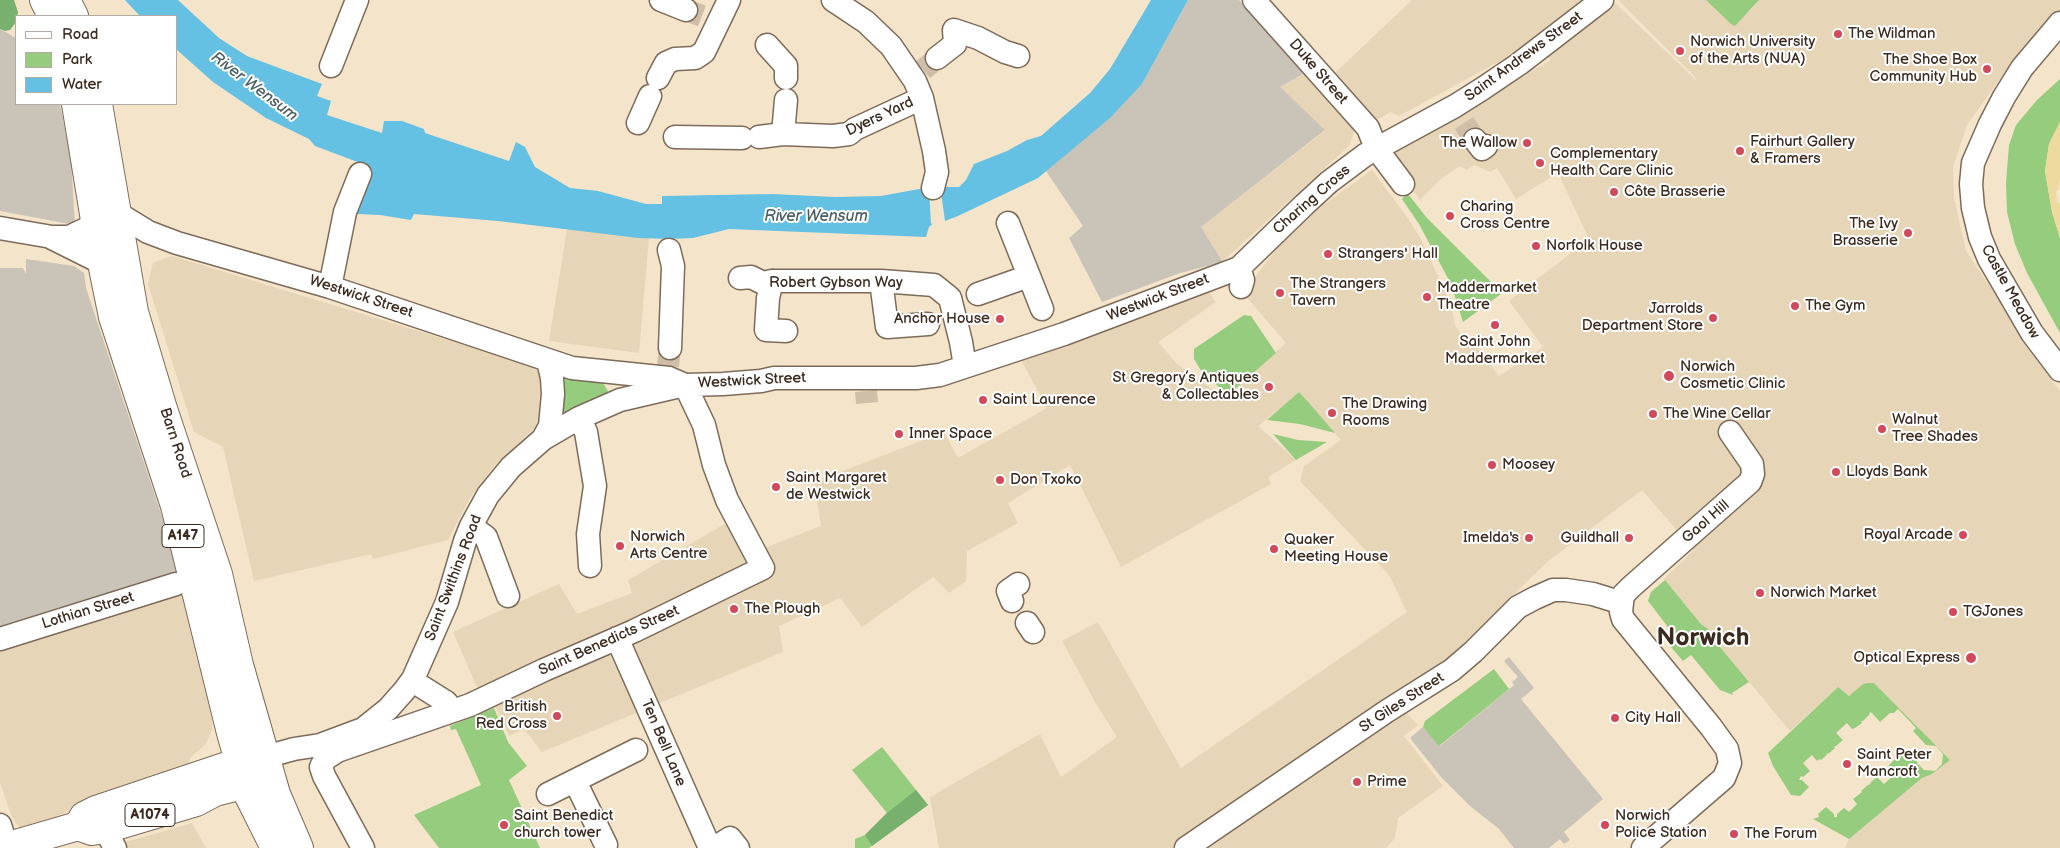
<!DOCTYPE html>
<html>
<head>
<meta charset="utf-8">
<style>
  body { margin:0 }
  #map { position:relative; width:2060px; height:848px; overflow:hidden; background:#f4e4ca; font-family:"Balsamiq Sans",sans-serif }
  canvas { display:block }
  .legend { position:absolute; left:15px; top:15px; width:162px; height:90px; box-sizing:border-box; background:#fff; border:1px solid #b1aaa5; margin:0; padding:6px 9px; list-style:none; font-size:15px; color:#3b2a1e }
  .legend li { display:flex; align-items:center; gap:10px; height:25px }
  .legend b { width:25px; border:1px solid #b1aaa5 }
</style>
</head>
<body>
<div id="map">
<canvas width="2060" height="848"></canvas>
<ul class="legend">
<li><b style="height:6px;background:#fff"></b>Road</li>
<li><b style="height:14px;background:#95cc7e"></b>Park</li>
<li><b style="height:14px;background:#65c1e3"></b>Water</li>
</ul>
</div>
<script>
const c = document.querySelector('canvas').getContext('2d');
c.lineJoin = 'round';
function paint(path, color) {
  c.fillStyle = color;
  c.fill(path, 'evenodd');
}
function shape(rows) {
  const path = new Path2D();
  for (const r of rows) {
    path.moveTo(r[0], r[1]);
    for (let i = 2; i < r.length; i += 2) path.lineTo(r[i], r[i + 1]);
  }
  return path;
}
function trace(path, color, width, dash) {
  c.strokeStyle = color;
  c.lineWidth = width;
  c.lineCap = dash ? 'butt' : 'round';
  c.setLineDash(dash || []);
  c.stroke(path);
}
function label(font, color, halo, rows, align = 'center') {
  c.font = font + ' "Balsamiq Sans",sans-serif';
  c.lineWidth = 4;
  c.setLineDash([]);
  c.textBaseline = 'middle';
  c.strokeStyle = halo;
  c.fillStyle = color;
  for (const [text, x, y, turn = 0] of rows) {
    c.save();
    c.translate(x, y);
    c.rotate((+turn || 0) * Math.PI / 180);
    c.textAlign = isNaN(turn) ? turn : align;
    if (halo) c.strokeText(text, 0, 0);
    c.fillText(text, 0, 0);
    c.restore();
  }
}
paint(shape([
  [1412,0,1612,0,1697,81,1695,77,1618,0,1706,0,1731,24,1750,11,1759,0,2060,0,2060,11,2020,51,1967,125,1953,167,1954,198,1966,251,2060,392,2060,848,1845,848,1849,839,1922,778,1932,774,1949,760,1874,683,1863,684,1849,696,1838,687,1790,731,1664,579,1694,550,1642,490,1547,562,1448,659,1394,700,1418,725,1404,736,1443,786,1398,818,1395,838,1386,848,939,848,930,797,1040,734,1061,777,1117,737,1095,702,1062,641,1098,622,1181,768,1407,612,1389,575,1300,481,1304,466,1341,440,1299,393,1258,426,1296,460,1268,477,1271,484,1121,567,1070,465,1008,503,1018,523,967,551,966,581,949,593,933,577,862,627,840,598,779,626,783,652,542,752,524,729,509,736,494,704,476,685,453,632,559,584,577,614,632,593,628,580,730,521,749,554,821,526,814,482,944,432,958,458,1047,408,1020,358,1207,290,1216,302,1158,342,1177,364,1224,398,1286,343,1243,293,1281,243,1322,206,1372,170,1407,217,1421,239,1451,305,1455,325,1470,349,1476,346,1499,376,1543,347,1509,301,1589,239,1558,173,1516,199,1497,168,1491,172,1474,165,1467,170,1460,166,1443,177,1420,200,1390,161,1396,150,1551,60,1533,43,1399,116,1390,112,1362,130,1356,126,1349,146,1223,261,1201,227,1325,131,1279,87,1306,72,1320,87],
  [567,229,649,238,639,353,549,341],
  [172,256,530,365,537,370,541,379,538,418,535,428,494,466,470,498,448,540,373,559,371,554,254,581,223,447,194,432,148,284,153,263],
  [182,590,212,719,212,730,205,745,190,758,188,766,21,830,12,817,0,783,0,649],
  [192,823,206,848,105,848]
]), '#e6d6b7');
paint(shape([
  [1188,0,1239,0,1306,72,1280,87,1325,130,1201,227,1223,262,1180,273,1102,302,1069,238,1083,226,1046,171,1142,84],
  [0,29,16,38,16,104,60,104,71,160,75,225,0,211],
  [26,259,74,266,84,273,86,288,181,574,0,629,0,268,23,268,26,274],
  [1509,657,1534,688,1521,699,1603,799,1564,832,1570,840,1564,844,1560,839,1549,848,1514,848,1499,829,1470,806,1441,777,1410,738,1423,727,1440,746,1514,685,1512,682,1518,677,1504,661]
]), '#cac3b8');
paint(shape([
  [1706,0,1759,0,1735,26,1731,24],
  [2060,79,2060,122,2049,144,2045,171,2052,212,2060,238,2060,333,2027,273,2015,244,2007,212,2006,183,2009,145,2016,125,2037,100],
  [1408,194,1427,218,1492,283,1501,294,1463,322,1451,284,1419,224,1402,199],
  [1244,315,1251,316,1276,353,1230,393,1221,389,1200,369,1194,359,1194,349],
  [565,374,600,378,609,393,559,420],
  [1299,392,1309,403,1335,433,1300,424,1267,420],
  [1273,434,1298,440,1327,442,1296,460],
  [1665,580,1701,624,1709,630,1711,636,1749,682,1732,693,1733,695,1720,690,1691,655,1683,661,1671,647,1678,640,1648,601,1651,592],
  [1494,669,1509,689,1439,746,1423,727,1425,721],
  [1868,683,1874,683,1950,760,1932,774,1922,778,1849,839,1813,819,1819,817,1818,814,1826,807,1834,814,1834,817,1837,817,1837,814,1844,808,1849,812,1857,804,1853,799,1862,792,1861,791,1868,785,1871,784,1870,783,1877,777,1884,784,1894,775,1889,769,1889,765,1895,759,1898,760,1897,758,1906,749,1913,757,1918,757,1917,763,1924,770,1935,771,1942,764,1943,754,1936,746,1926,745,1913,731,1916,728,1898,709,1894,713,1890,713,1880,722,1872,713,1870,712,1869,715,1863,721,1861,721,1862,723,1855,728,1852,729,1847,723,1836,733,1843,740,1836,746,1834,746,1835,748,1828,754,1826,753,1827,755,1821,760,1820,759,1817,761,1812,755,1803,763,1810,771,1803,777,1801,776,1799,780,1802,780,1809,787,1800,796,1791,795,1773,766,1768,753,1838,687,1849,696,1863,684],
  [494,708,508,742,527,766,509,780,540,848,439,848,414,815,481,785,456,729,451,730,450,726],
  [882,747,928,805,869,848,855,848,855,839,865,835,887,813,852,770]
]), '#95cc7e');
paint(shape([
  [0,0,14,0,18,12,16,22,10,30,5,31,0,29],
  [916,790,928,805,872,846,865,835,887,813]
]), '#78b06d');
paint(shape([
  [2060,122,2060,179,2058,190,2056,191,2057,202,2060,204,2060,238,2052,212,2045,171,2049,144]
]), '#eeda9e');
paint(shape([
  [125,0,178,0,219,38,247,56,322,84,317,96,331,101,327,115,382,133,384,121,402,121,424,129,425,133,509,161,516,142,525,147,535,167,570,188,598,191,646,204,662,204,662,196,772,194,835,197,881,196,930,187,959,187,966,180,974,164,1007,151,1027,140,1041,136,1090,93,1110,69,1151,0,1188,0,1142,84,1110,118,1038,178,958,216,945,221,936,221,929,227,926,237,729,229,693,238,669,239,638,238,498,221,414,214,411,220,380,215,359,214,345,215,363,164,315,146,309,139,266,118,213,82,176,49,176,16,140,16]
]), '#65c1e3');
paint(shape([
  [940,186,945,221,931,224,929,189]
]), '#f4e4ca');
trace(shape([
  [686,10,702,16],
  [923,70,937,58],
  [1464,123,1475,140],
  [668,366,670,348],
  [866,391,867,403]
]), '#cfbfa8', 22, [22, 11]);
const minor = shape([
  [661,0,686,10],
  [833,0,866,22,891,46,915,81,922,98,934,151,937,172,933,188],
  [1254,0,1368,128,1376,148,1403,184],
  [2060,23,2022,68,2004,97,1990,124,1973,163,1971,184,1973,208,1980,237,1989,259,2032,333,2060,370],
  [767,45,786,66,786,78],
  [937,58,955,44,954,30,978,38,1005,52,1018,56],
  [331,66,357,0],
  [658,78,666,63,675,59,695,58,704,52,729,0],
  [638,123,650,96],
  [783,134,786,100],
  [675,137,742,138],
  [759,137,783,134,833,136,849,134,855,129,922,98],
  [1475,140,1482,149,1486,146],
  [117,213,148,232,177,243,330,287,572,368,669,378,685,385,723,384,761,381,774,378,916,378,940,375,1064,334,1239,268,1304,205,1329,182,1365,155,1455,106,1482,89,1519,64,1602,0],
  [1008,223,1029,276],
  [0,228,52,237,69,237,88,228,96,220],
  [52,238,102,263],
  [669,250,673,266,670,348],
  [1239,268,1243,280,1241,287],
  [740,278,751,277,763,283,772,281,881,281,934,285,950,298,961,342,965,366],
  [772,281,768,298,766,330,786,331],
  [881,281,887,327,928,324],
  [330,287,345,212,360,174],
  [978,294,1029,276,1042,309],
  [579,418,586,432,595,486,588,534,590,566],
  [543,439,550,426,553,394,552,378,548,361],
  [471,526,486,537,508,596],
  [1012,601,1008,591,1018,584],
  [1027,623,1033,632],
  [617,638,710,848],
  [0,639,176,584],
  [413,679,419,685,446,702,453,711],
  [265,757,294,749,320,745,363,729,388,709,404,691,413,679,447,602,465,541,471,526,488,495,511,467,543,439,579,418,620,400,680,386],
  [575,781,606,845],
  [548,794,636,750],
  [0,825,7,847],
  [105,829,115,848],
  [363,848,324,776,321,767,325,759,337,751,470,705,544,670,634,631,763,568,727,500,714,465,704,425,685,385],
  [714,848,730,838,738,848],
  [1186,848,1387,711,1452,670,1473,652,1518,607,1535,598,1553,590,1566,590,1593,594,1622,603],
  [1643,848,1724,778,1730,763,1727,749,1711,727,1623,619,1621,612,1622,603,1623,595,1631,587,1750,482,1753,474,1752,464,1730,432]
]);
const major = shape([
  [44,0,52,16],
  [66,0,74,16],
  [76,104,102,263,113,317,175,506,231,733,249,796,275,848],
  [98,104,134,312,163,409,218,574,239,665,276,794,299,848],
  [78,826,84,816,96,810,239,762,256,758],
  [2,848,78,826,92,831,105,829,196,802,215,792,263,780]
]);
trace(minor, '#7c6b5a', 25);
trace(major, '#7c6b5a', 30);
trace(minor, '#fff', 22);
trace(major, '#fff', 28);
for (const [x, y, r, color] of [
  [1838,34,5,"#d1495b"],
  [1680,51,5,"#d1495b"],
  [1987,69,5,"#d1495b"],
  [1527,143,5,"#d1495b"],
  [1740,151,5,"#d1495b"],
  [1540,163,5,"#d1495b"],
  [1614,192,5,"#d1495b"],
  [1450,216,5,"#d1495b"],
  [1908,233,5,"#d1495b"],
  [1536,246,5,"#d1495b"],
  [1328,254,5,"#d1495b"],
  [1280,293,5,"#d1495b"],
  [1427,297,5,"#d1495b"],
  [1795,306,5,"#d1495b"],
  [1713,318,5,"#d1495b"],
  [1000,319,5,"#d1495b"],
  [1495,325,5,"#d1495b"],
  [1669,376,6,"#d1495b"],
  [1269,387,5,"#d1495b"],
  [983,400,5,"#d1495b"],
  [1332,413,5,"#d1495b"],
  [1653,414,5,"#d1495b"],
  [1882,429,5,"#d1495b"],
  [899,434,5,"#d1495b"],
  [1492,465,5,"#d1495b"],
  [1836,472,5,"#d1495b"],
  [1000,480,5,"#d1495b"],
  [776,487,5,"#d1495b"],
  [1963,535,5,"#d1495b"],
  [1529,538,5,"#d1495b"],
  [1629,538,5,"#d1495b"],
  [620,546,5,"#d1495b"],
  [1274,549,5,"#d1495b"],
  [1760,593,5,"#d1495b"],
  [734,609,5,"#d1495b"],
  [1953,612,5,"#d1495b"],
  [1971,658,6,"#d1495b"],
  [557,716,5,"#d1495b"],
  [1615,718,5,"#d1495b"],
  [1847,764,5,"#d1495b"],
  [1357,782,5,"#d1495b"],
  [504,825,5,"#d1495b"],
  [1605,825,5,"#d1495b"],
  [1734,834,5,"#d1495b"]
]) {
  const dot = new Path2D();
  dot.arc(x, y, r, 0, 2 * Math.PI);
  c.fillStyle = color;
  c.fill(dot);
  trace(dot, '#fff', 2);
}
for (const [x, y, w] of [
  [183,536,42],
  [150,815,50]
]) {
  const box = new Path2D();
  box.roundRect(x - w / 2, y - 11.5, w, 23, 4);
  c.fillStyle = '#fff';
  c.fill(box);
  trace(box, '#3b2a1e', 1);
}
label('bold 14px', '#3b2a1e', null, [
  ["A147",183,536],
  ["A1074",150,815]
]);
label('15px', '#3b2a1e', '#fff', [
  ["The Wildman",1848,34],
  ["Norwich University",1690,42],
  ["of the Arts (NUA)",1690,59],
  ["The Shoe Box",1977,60,"right"],
  ["Community Hub",1977,77,"right"],
  ["Fairhurt Gallery",1750,142],
  ["& Framers",1750,159],
  ["The Wallow",1517,143,"right"],
  ["Complementary",1550,154],
  ["Health Care Clinic",1550,171],
  ["Côte Brasserie",1624,192],
  ["Charing",1460,207],
  ["Cross Centre",1460,224],
  ["The Ivy",1898,224,"right"],
  ["Brasserie",1898,241,"right"],
  ["Norfolk House",1546,246],
  ["Strangers' Hall",1338,254],
  ["The Strangers",1290,284],
  ["Tavern",1290,301],
  ["Maddermarket",1437,288],
  ["Theatre",1437,305],
  ["The Gym",1805,306],
  ["Jarrolds",1703,309,"right"],
  ["Department Store",1703,326,"right"],
  ["Anchor House",990,319,"right"],
  ["Saint John",1495,342,"center"],
  ["Maddermarket",1495,359,"center"],
  ["Norwich",1680,367],
  ["Cosmetic Clinic",1680,384],
  ["St Gregory’s Antiques",1259,378,"right"],
  ["& Collectables",1259,395,"right"],
  ["Saint Laurence",993,400],
  ["The Drawing",1342,404],
  ["Rooms",1342,421],
  ["The Wine Cellar",1663,414],
  ["Walnut",1892,420],
  ["Tree Shades",1892,437],
  ["Inner Space",909,434],
  ["Moosey",1502,465],
  ["Lloyds Bank",1846,472],
  ["Saint Margaret",786,478],
  ["de Westwick",786,495],
  ["Don Txoko",1010,480],
  ["Royal Arcade",1953,535,"right"],
  ["Norwich",630,537],
  ["Arts Centre",630,554],
  ["Imelda's",1519,538,"right"],
  ["Guildhall",1619,538,"right"],
  ["Quaker",1284,540],
  ["Meeting House",1284,557],
  ["Norwich Market",1770,593],
  ["The Plough",744,609],
  ["TGJones",1963,612],
  ["Optical Express",1960,658,"right"],
  ["British",547,707,"right"],
  ["Red Cross",547,724,"right"],
  ["City Hall",1625,718],
  ["Saint Peter",1857,755],
  ["Mancroft",1857,772],
  ["Prime",1367,782],
  ["Saint Benedict",514,816],
  ["church tower",514,833],
  ["Norwich",1615,816],
  ["Police Station",1615,833],
  ["The Forum",1744,834]
], 'left');
label('15px', '#3b2a1e', '#fff', [
  ["Saint Andrews Street",1524,57,-36],
  ["Duke Street",1318,72,49],
  ["Dyers Yard",880,117,-25],
  ["Charing Cross",1312,200,-41],
  ["Robert Gybson Way",836,283],
  ["Castle Meadow",2010,292,61],
  ["Westwick Street",361,297,18],
  ["Westwick Street",1158,298,-21],
  ["Westwick Street",752,381,-3],
  ["Barn Road",175,443,72],
  ["Gaol Hill",1706,522,-41],
  ["Saint Swithins Road",454,578,-69],
  ["Lothian Street",88,611,-17],
  ["Saint Benedicts Street",609,641,-24],
  ["St Giles Street",1402,703,-33],
  ["Ten Bell Lane",663,743,67]
]);
label('italic 16px', '#4a5f63', '#fff', [
  ["River Wensum",254,87,37],
  ["River Wensum",816,217]
]);
label('bold 25px', '#3b2a1e', '#fff', [
  ["Norwich",1703,639]
]);
</script>
</body>
</html>
